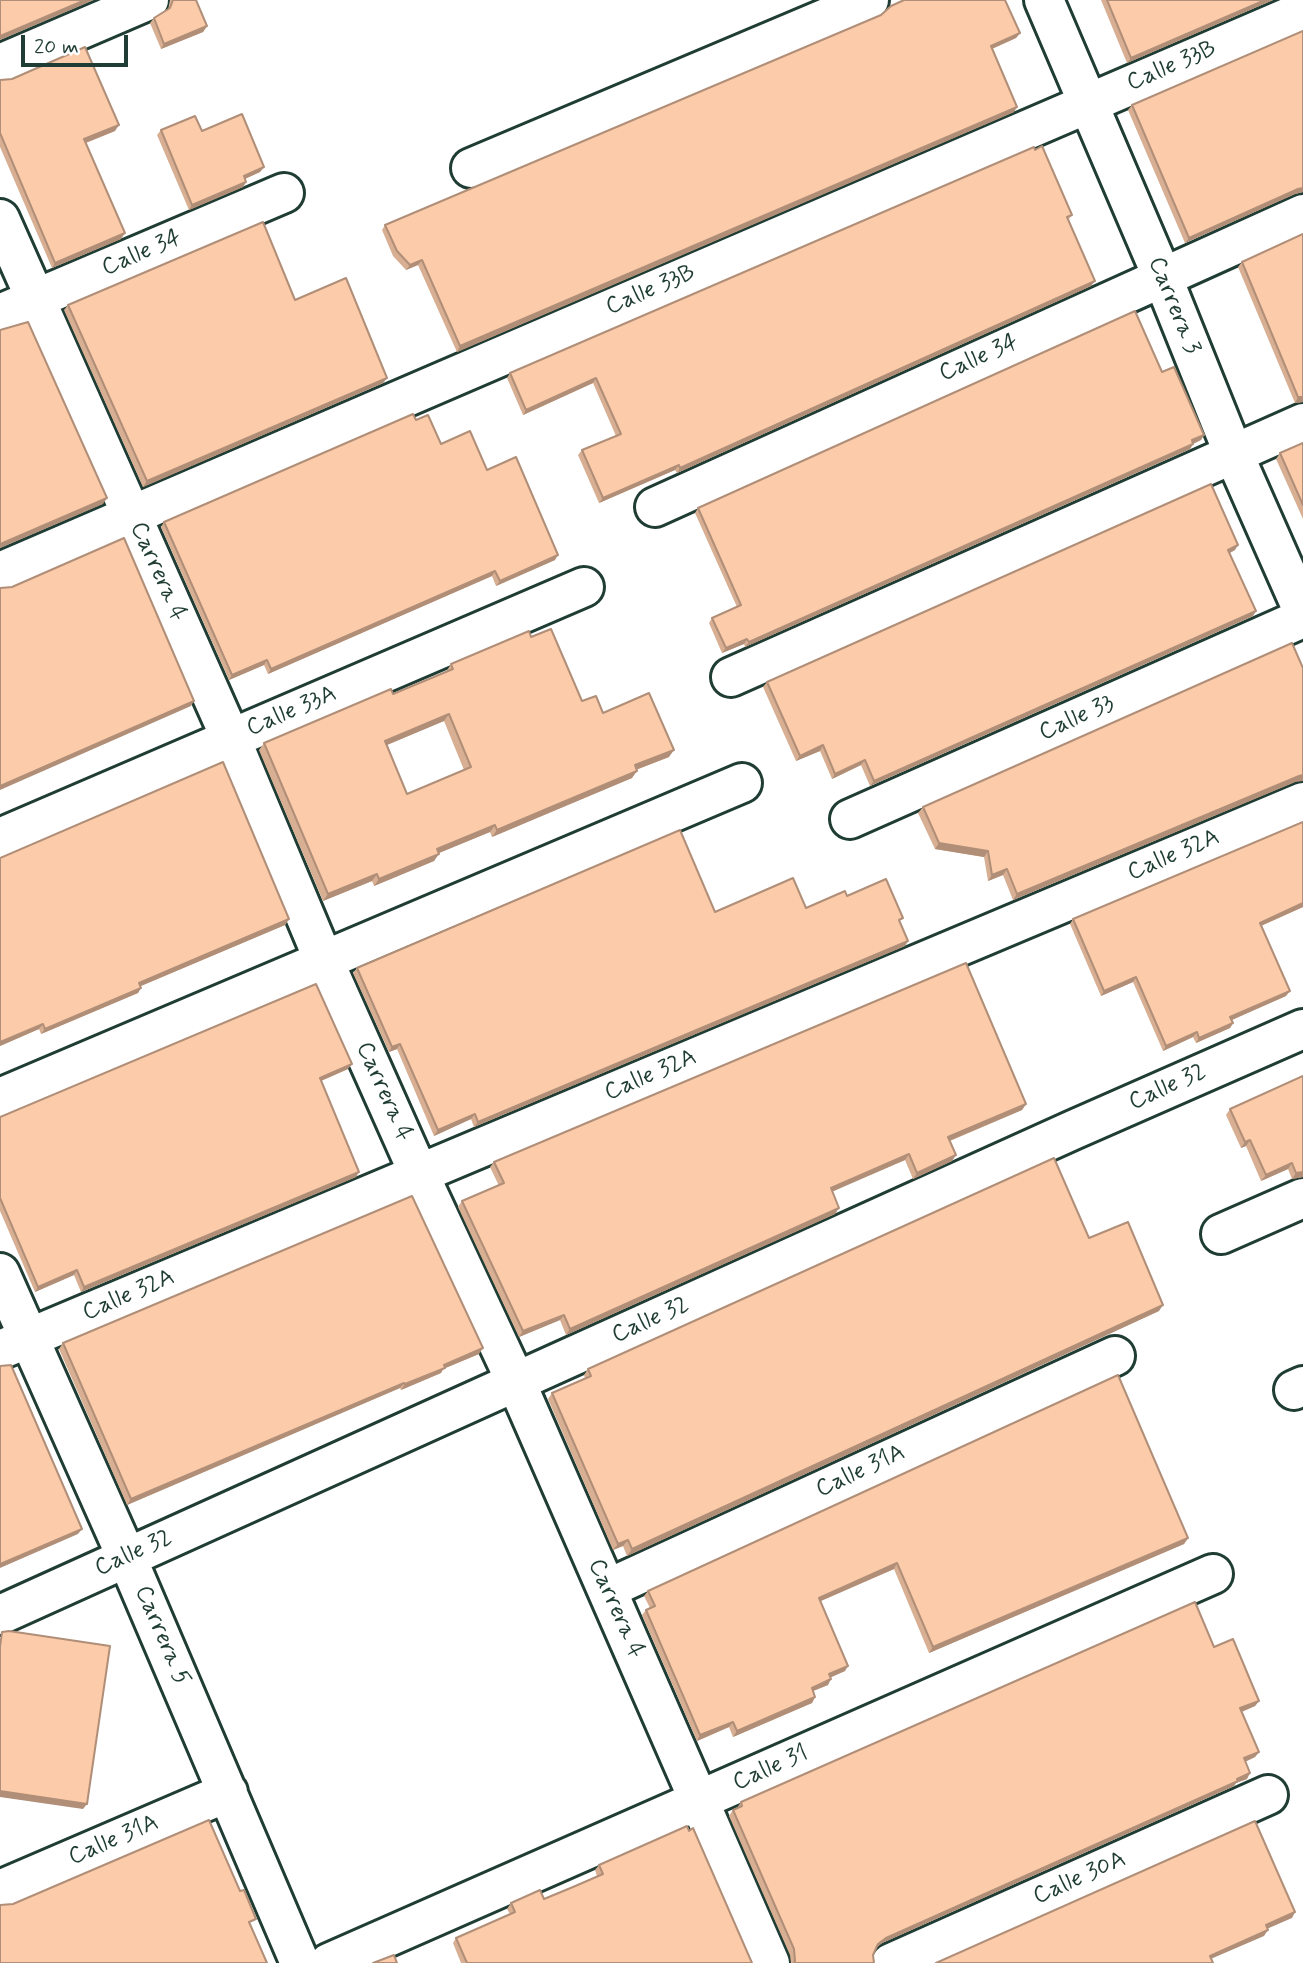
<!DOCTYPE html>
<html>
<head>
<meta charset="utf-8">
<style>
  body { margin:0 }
  #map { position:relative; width:1303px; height:1963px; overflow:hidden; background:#fff; font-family:Mynerve,sans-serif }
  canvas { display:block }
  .scale { position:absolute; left:21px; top:35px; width:107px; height:32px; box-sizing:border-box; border:4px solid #1f3d34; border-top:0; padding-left:9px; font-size:21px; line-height:24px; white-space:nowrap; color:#1f3d34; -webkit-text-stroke:5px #fff; paint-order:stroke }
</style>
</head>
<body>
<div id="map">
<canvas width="1303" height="1963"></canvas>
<div class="scale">20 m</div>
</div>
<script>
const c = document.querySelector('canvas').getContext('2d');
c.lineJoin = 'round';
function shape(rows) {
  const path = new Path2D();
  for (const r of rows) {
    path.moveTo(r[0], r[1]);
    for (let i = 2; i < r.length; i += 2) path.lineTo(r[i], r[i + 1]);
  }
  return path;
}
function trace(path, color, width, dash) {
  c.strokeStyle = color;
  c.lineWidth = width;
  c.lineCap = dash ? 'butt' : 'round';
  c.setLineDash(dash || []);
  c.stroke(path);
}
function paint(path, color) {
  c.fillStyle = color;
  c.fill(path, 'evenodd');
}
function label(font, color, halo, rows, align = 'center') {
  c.font = font + ' Mynerve,sans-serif';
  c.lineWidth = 5;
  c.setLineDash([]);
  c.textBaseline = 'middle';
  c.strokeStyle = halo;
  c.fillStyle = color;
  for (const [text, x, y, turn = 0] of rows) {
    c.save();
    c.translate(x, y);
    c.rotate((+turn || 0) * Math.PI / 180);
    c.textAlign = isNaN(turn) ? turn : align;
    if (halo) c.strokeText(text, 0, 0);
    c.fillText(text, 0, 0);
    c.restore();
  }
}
const minor = shape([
  [1044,0,1162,276,1234,455,1303,611],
  [0,64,149,0],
  [471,168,869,0],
  [0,219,231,739,324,961,419,1174,516,1382,770,1963],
  [0,314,284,193],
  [655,507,1303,214],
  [0,572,1303,11],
  [731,677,1303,423],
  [850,819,1303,618],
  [0,838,584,587],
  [0,1098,742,783],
  [1221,1234,1303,1198],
  [0,1273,127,1558,300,1963],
  [0,1350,1303,802],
  [1294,1390,1303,1386],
  [607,1589,1115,1356],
  [0,1615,1073,1130,1303,1029],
  [0,1890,228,1792],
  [329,1963,1213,1574],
  [891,1963,1268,1795]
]);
trace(minor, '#1f3d34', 44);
trace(minor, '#fff', 38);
paint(shape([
  [170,0,196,0,207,26,203,32,161,49,150,23,154,18,168,10],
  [1101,0,1273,0,1127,63],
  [1303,31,1303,192,1295,194,1185,243,1128,110,1132,105],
  [1020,33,1016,38,992,49,1014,112,457,352,418,265,406,270,393,256,382,230,385,225],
  [0,80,115,131,86,143,121,239,52,268,0,147],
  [161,130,202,131,264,167,260,172,245,179,246,182,243,187,189,210,157,135],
  [1072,215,1068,220,1091,286,677,473,675,470,599,503,578,455,582,450,616,436,593,383,523,415,507,378,510,373],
  [1303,234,1303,402,1295,403,1238,267,1242,262],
  [295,300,387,378,383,383,143,487,64,310,68,305],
  [1162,372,1204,435,1201,440,1193,444,1190,449,745,647,744,644,722,653,709,623,712,618,737,607,695,513,698,508],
  [1303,443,1303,519,1276,459,1280,453],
  [441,444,487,470,555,560,496,586,492,576,268,674,264,665,229,680,161,527,164,522],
  [1235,550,1230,553,1253,616,870,786,861,765,832,779,820,751,796,761,763,687,767,682],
  [531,637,582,701,603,713,669,757,636,770,632,778,551,812,492,837,490,832,438,853,434,861,374,886,372,881,323,901,259,750,264,743,393,694,446,672,451,664],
  [444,721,464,770,407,794,386,745],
  [1295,782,1013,900,1003,875,988,881,984,857,935,849,918,813,923,807],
  [1303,822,1303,907,1261,926,1286,996,1232,1020,1233,1023,1230,1028,1196,1043,1193,1037,1163,1051,1133,982,1101,996,1070,924,1073,919],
  [0,858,289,919,285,925,141,986,138,993,41,1034,39,1029,0,1046],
  [847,896,900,923,905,946,474,1127,471,1119,434,1136,397,1049,389,1052,353,973,357,968,715,912,806,908],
  [348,1069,321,1081,356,1177,81,1292,74,1275,35,1292,0,1211,0,1117],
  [1303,1076,1303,1177,1292,1179,1288,1169,1261,1181,1246,1146,1241,1148,1226,1115,1230,1109],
  [1026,1104,1022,1110,950,1141,952,1161,913,1179,905,1160,832,1191,835,1214,566,1335,560,1320,519,1337,458,1207,462,1201,499,1186,490,1167,494,1162],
  [1089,1238,1159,1311,627,1556,623,1546,613,1550,548,1399,552,1393,585,1378,584,1375,588,1369],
  [63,1343,479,1354,443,1369,441,1373,401,1390,400,1388,127,1505,59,1349],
  [1118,1375,1188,1538,1184,1544,929,1653,894,1569,821,1601,845,1671,830,1677,828,1685,813,1691,815,1697,812,1703,733,1737,729,1727,697,1741,642,1615,646,1610,650,1608,644,1596,648,1591],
  [1214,1647,1259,1701,1255,1706,1242,1712,1259,1752,1255,1757,1245,1762,1247,1779,1236,1783,1234,1786,882,1943,876,1948,873,1955,874,1963,791,1963,790,1955,729,1816,733,1810,737,1808,741,1802],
  [599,1865,752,1963,461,1963,453,1943,456,1938,510,1914,507,1909,511,1903,544,1899,597,1876,595,1870]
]), '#d8af92');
paint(shape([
  [85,0,94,0,0,40,0,36],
  [1265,0,1273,0,1127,63,1131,58],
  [207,26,203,32,161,49,164,44],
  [1020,33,1016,38,987,51,991,46],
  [1017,107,1014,112,457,352,460,346],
  [119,125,115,131,80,145,84,139],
  [264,167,260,172,240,181,244,176],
  [246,182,243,187,189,210,192,205],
  [1303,188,1303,192,1295,194,1185,243,1189,238,1298,189],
  [125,233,121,239,52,268,55,263],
  [422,260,418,265,406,270,410,265],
  [1095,281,1091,286,677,473,680,468],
  [387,378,383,383,143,487,147,481],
  [596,378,593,383,523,415,526,410],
  [1298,397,1303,397,1303,402,1295,403],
  [1204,435,1201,440,1188,446,1192,440],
  [1193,444,1190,449,745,647,749,642],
  [679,465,675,470,599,503,603,498],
  [107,498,103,504,0,548,0,544],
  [1238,545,1235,550,1225,555,1228,550],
  [558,555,555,560,496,586,500,581],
  [495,571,492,576,268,674,271,669],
  [1256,611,1253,616,870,786,874,781],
  [747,639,744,644,722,653,726,648],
  [267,660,264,665,229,680,232,675],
  [194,701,191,706,0,790,0,786],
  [449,714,444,721,380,748,385,741],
  [823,745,820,751,796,761,800,756],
  [674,750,669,757,630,772,635,765],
  [865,760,861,765,832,779,835,774],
  [637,771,632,778,492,837,497,830],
  [1303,775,1303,781,1295,782,1013,900,1017,894,1299,776],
  [495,825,490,832,432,856,437,849],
  [939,843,988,851,984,857,935,849],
  [439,854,434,861,374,886,379,879],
  [1007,869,1003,875,988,881,992,875],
  [377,874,372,881,323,901,328,894],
  [1303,903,1303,907,1256,928,1260,923],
  [289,919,285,925,136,988,139,983],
  [908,941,905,946,474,1127,478,1122],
  [1136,977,1133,982,1101,996,1104,991],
  [141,988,138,993,41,1034,45,1029],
  [1290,991,1286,996,1227,1022,1230,1017],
  [1233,1023,1230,1028,1196,1043,1199,1038],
  [43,1024,39,1029,0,1046,0,1042],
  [1197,1032,1193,1037,1163,1051,1166,1046],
  [400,1044,397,1049,389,1052,392,1047],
  [352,1064,348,1069,316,1083,320,1078],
  [1026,1104,1022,1110,944,1143,948,1137],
  [475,1114,471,1119,434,1136,438,1130],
  [1250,1140,1246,1146,1241,1148,1245,1142],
  [909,1154,905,1160,827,1194,831,1188],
  [956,1155,952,1161,913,1179,917,1173],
  [1292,1163,1288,1169,1261,1181,1266,1175],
  [359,1172,356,1177,81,1292,84,1287],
  [1303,1172,1303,1177,1292,1179,1296,1173],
  [839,1208,835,1214,566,1335,570,1329],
  [77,1270,74,1275,35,1292,38,1287],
  [1163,1305,1159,1311,627,1556,632,1549],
  [564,1315,560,1320,519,1337,523,1331],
  [483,1348,479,1354,443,1369,441,1373,401,1390,405,1384,444,1365],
  [404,1383,400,1388,127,1505,131,1499],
  [82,1529,78,1534,0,1568,0,1564],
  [1188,1538,1184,1544,929,1653,933,1647],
  [628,1540,623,1546,613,1550,618,1544],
  [897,1563,894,1569,816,1603,819,1598],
  [848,1666,845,1671,825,1680,829,1674],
  [831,1679,828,1685,808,1693,812,1688],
  [815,1697,812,1703,733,1737,737,1731],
  [1259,1701,1255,1706,1236,1714,1240,1708],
  [733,1722,729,1727,697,1741,700,1735],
  [1259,1752,1255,1757,1240,1764,1244,1758],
  [1250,1773,1247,1779,1236,1783,1234,1786,882,1943,874,1950,878,1944,886,1938],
  [0,1791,87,1804,83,1809,0,1797],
  [1295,1912,1292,1918,1262,1931,1266,1925],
  [1268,1930,1264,1936,1206,1961,1210,1956]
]), '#b08e77');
const building = shape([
  [0,0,85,0,0,36,0,0],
  [173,0,196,0,207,26,164,44,154,18,170,8,173,0],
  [904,0,1005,0,1020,33,991,46,1017,107,460,346,422,260,410,265,397,251,385,225,881,15,891,6,904,0],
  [1107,0,1265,0,1131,58,1107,0],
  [1303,31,1303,188,1298,189,1189,238,1132,105,1303,31],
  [85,47,119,125,84,139,125,233,55,263,0,133,0,80,12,79,85,47],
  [242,114,264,167,244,176,246,182,192,205,161,130,195,116,202,131,242,114],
  [1042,146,1072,215,1067,217,1095,281,680,468,679,465,603,498,582,450,621,434,596,378,526,410,510,373,1034,147,1035,150,1042,146],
  [263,222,295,300,346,278,387,378,147,481,68,305,263,222],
  [1303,234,1303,397,1298,397,1242,262,1303,234],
  [1135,311,1162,372,1174,367,1204,435,1192,440,1193,444,749,642,747,639,726,648,712,618,741,605,698,508,1135,311],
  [28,322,107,498,0,544,0,330,28,322],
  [413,414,416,420,428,415,441,444,470,431,487,470,516,457,558,555,500,581,495,571,271,669,267,660,232,675,164,522,413,414],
  [1303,443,1303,505,1280,453,1303,443],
  [1211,484,1238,545,1228,550,1256,611,874,781,865,760,835,774,823,745,800,756,767,682,1211,484],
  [124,538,194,701,0,786,0,588,12,587,124,538],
  [551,629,582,701,596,696,603,713,649,693,674,750,635,765,637,771,556,805,497,830,495,825,437,849,439,854,379,879,377,874,328,894,264,743,391,689,393,694,453,669,451,664,529,631,531,637,551,629],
  [449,714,471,767,407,794,385,741,449,714],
  [1292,643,1303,668,1303,775,1299,776,1017,894,1007,869,992,875,988,851,939,843,923,807,1292,643],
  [223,762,289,919,139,983,141,988,45,1029,43,1024,0,1042,0,858,223,762],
  [1303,822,1303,903,1260,923,1290,991,1230,1017,1233,1023,1199,1038,1197,1032,1166,1046,1136,977,1104,991,1073,919,1303,822],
  [680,830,715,912,793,878,806,908,845,891,847,896,886,879,903,918,899,920,908,941,478,1122,475,1114,438,1130,400,1044,392,1047,357,968,680,830],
  [966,963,1026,1104,948,1137,956,1155,917,1173,909,1154,831,1188,839,1208,570,1329,564,1315,523,1331,462,1201,504,1183,494,1162,966,963],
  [316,984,352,1064,320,1078,359,1172,84,1287,77,1270,38,1287,0,1198,0,1117,316,984],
  [1303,1076,1303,1172,1296,1173,1292,1163,1266,1175,1250,1140,1245,1142,1230,1109,1303,1076],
  [1054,1158,1089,1238,1128,1222,1163,1305,632,1549,628,1540,618,1544,552,1393,591,1376,588,1369,1054,1158],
  [412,1196,483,1348,444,1365,445,1368,405,1384,404,1383,131,1499,63,1343,412,1196],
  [11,1365,82,1529,0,1564,0,1366,11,1365],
  [1118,1375,1188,1538,933,1647,897,1563,819,1598,848,1666,829,1674,831,1679,812,1688,815,1697,737,1731,733,1722,700,1735,646,1610,655,1606,648,1591,1118,1375],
  [1195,1602,1214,1647,1233,1639,1259,1701,1240,1708,1259,1752,1244,1758,1250,1773,1237,1779,1238,1781,886,1938,878,1944,873,1955,874,1963,794,1963,795,1961,794,1949,733,1810,742,1806,741,1802,1195,1602],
  [9,1631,110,1646,87,1804,0,1791,0,1647,2,1632,9,1631],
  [209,1820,240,1891,244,1890,256,1919,249,1922,267,1963,0,1963,0,1905,13,1904,209,1820],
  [1255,1821,1295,1912,1266,1925,1268,1930,1210,1956,1213,1963,936,1963,1255,1821],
  [687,1826,689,1831,693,1828,752,1963,467,1963,456,1938,515,1912,511,1903,540,1890,544,1899,573,1887,603,1874,599,1865,687,1826],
  [394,1955,397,1963,373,1963,394,1955]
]);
paint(building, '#fbcbaa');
trace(building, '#b08e77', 2);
label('24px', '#1f3d34', '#fff', [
  ["Calle 33B",1172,67,-23],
  ["Calle 34",142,254,-23],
  ["Calle 33B",651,291,-23],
  ["Carrera 3",1173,306,68],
  ["Calle 34",979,359,-24],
  ["Carrera 4",157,572,66],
  ["Calle 33A",292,712,-23],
  ["Calle 33",1077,719,-24],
  ["Calle 32A",1174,856,-23],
  ["Calle 32A",651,1076,-23],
  ["Calle 32",1168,1088,-24],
  ["Carrera 4",383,1092,66],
  ["Calle 32A",129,1296,-23],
  ["Calle 32",651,1321,-24],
  ["Calle 31A",861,1472,-25],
  ["Calle 32",134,1554,-24],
  ["Carrera 4",615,1609,66],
  ["Carrera 5",161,1636,67],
  ["Calle 31",771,1769,-24],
  ["Calle 31A",114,1841,-23],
  ["Calle 30A",1080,1879,-24]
]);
</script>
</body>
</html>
